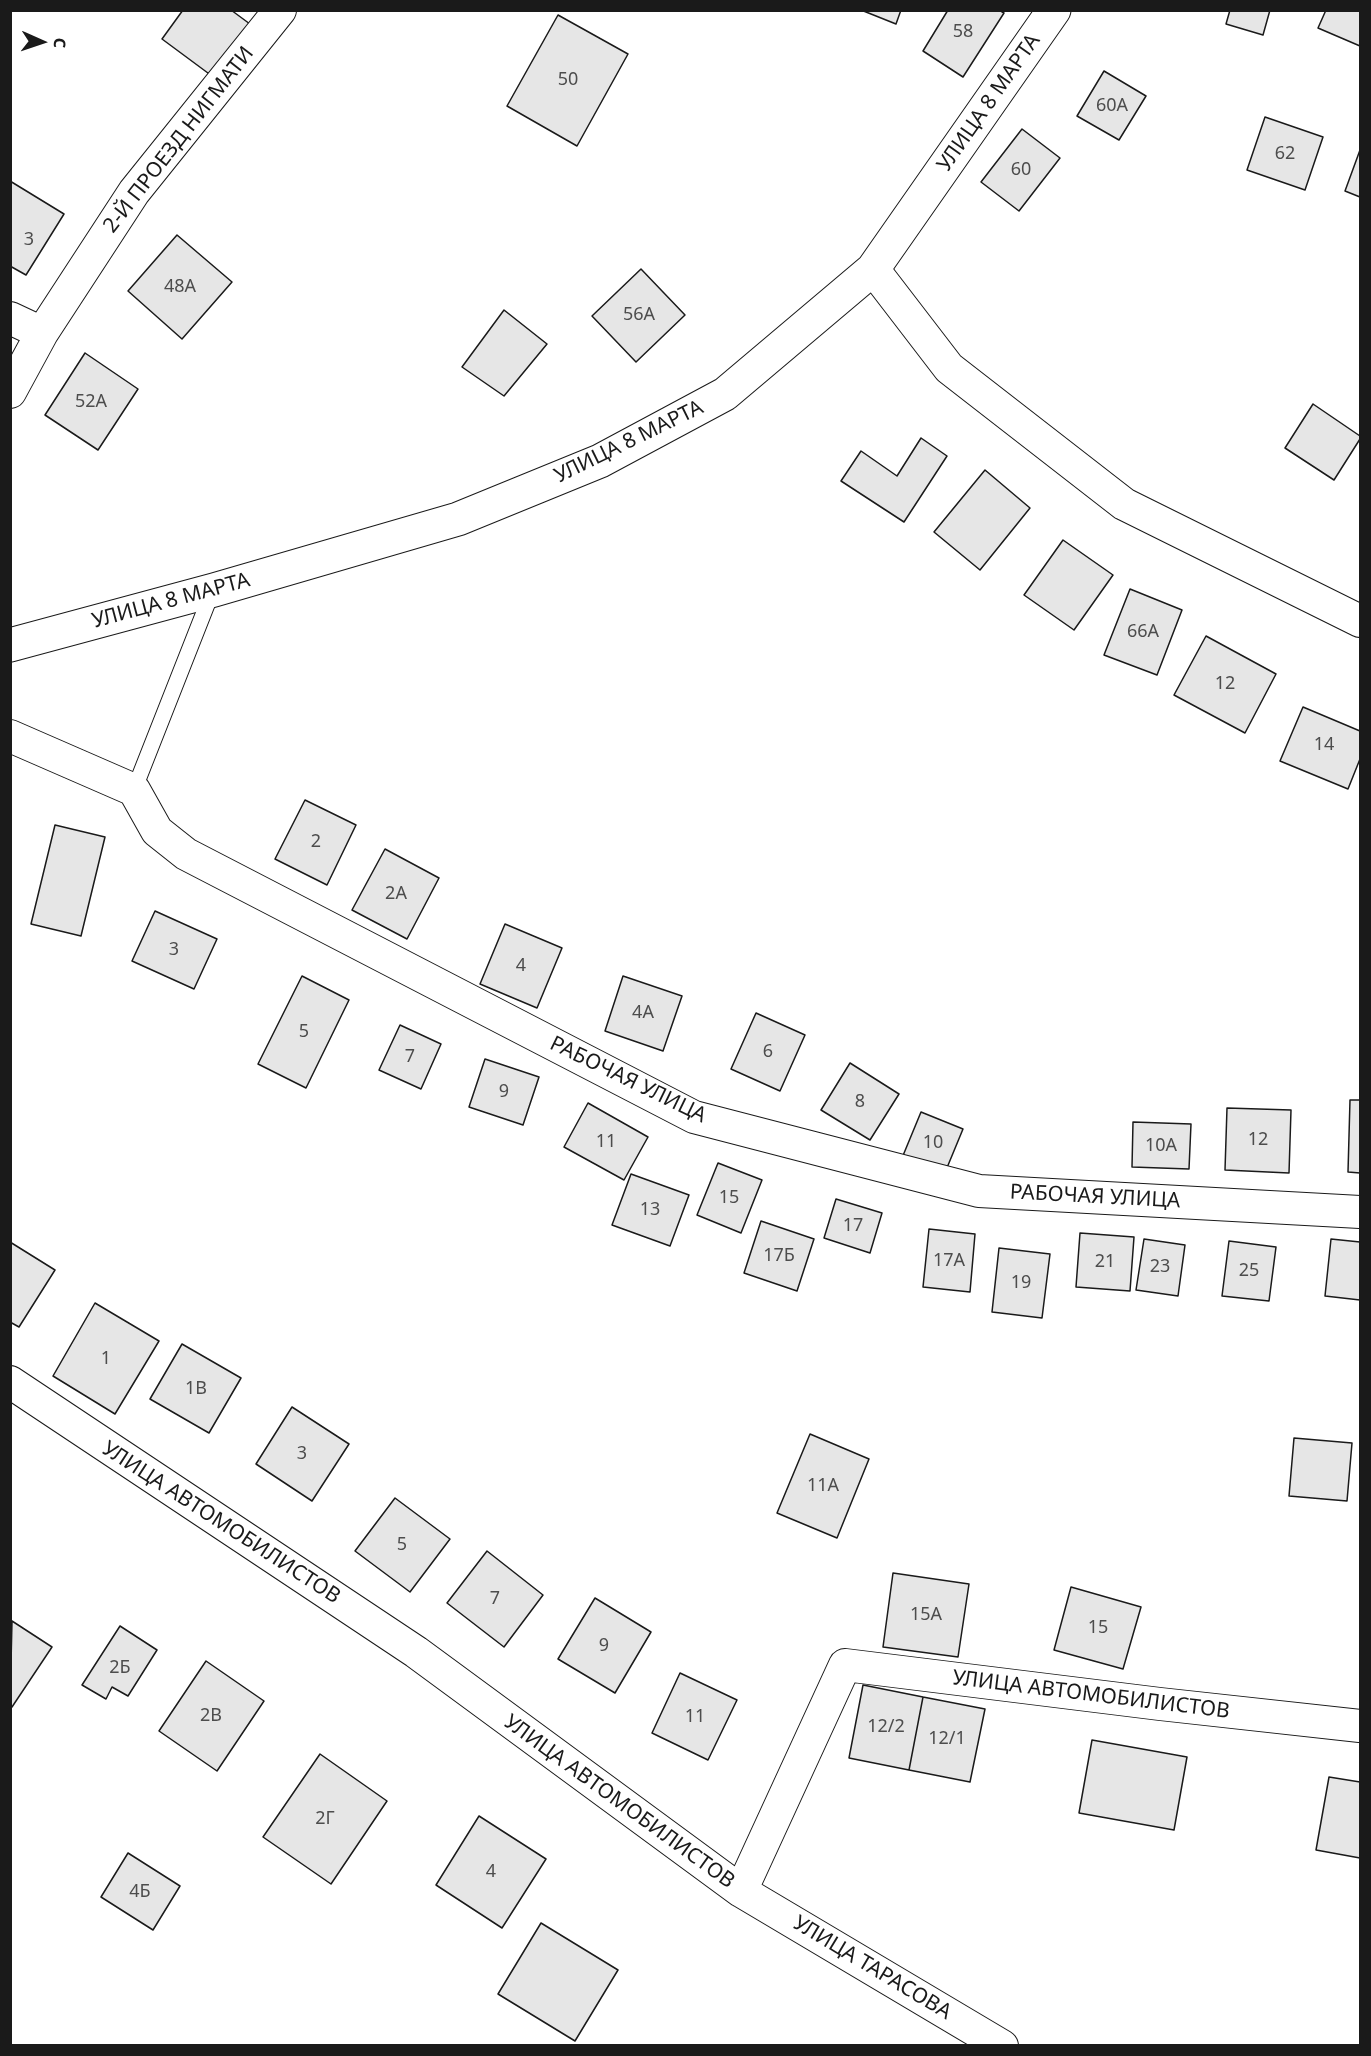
<!DOCTYPE html>
<meta charset="utf-8">
<style>
body{margin:0}
#map{position:relative;width:1371px;height:2056px;overflow:hidden;background:#fff;font-family:"Noto Sans",sans-serif}
canvas{display:block}
.frame{position:absolute;inset:0;border:12px solid #1a1a1a;pointer-events:none}
.north{position:absolute;left:12px;top:12px;width:60px;height:60px;-webkit-text-stroke:4px #fff;paint-order:stroke;rotate:93deg;font-size:16px;font-weight:700;line-height:24px;text-align:center;color:#1a1a1a}
.north::after{content:'';display:block;margin:auto;width:21px;height:27px;background:#1a1a1a;clip-path:polygon(50% 0,100% 100%,50% 72%,0 100%)}
</style>
<div id="map">
<canvas width="1371" height="2056"></canvas>
<div class="frame"></div>
<div class="north">С</div>
</div>
<script>
const context = document.querySelector('canvas').getContext('2d');
context.lineJoin = 'round';
function paint(path, color) {
  context.fillStyle = color;
  context.fill(path, 'evenodd');
}
function trace(path, color, width, dash) {
  context.strokeStyle = color;
  context.lineWidth = width;
  context.lineCap = dash ? 'butt' : 'round';
  context.setLineDash(dash || []);
  context.stroke(path);
}
function drawText(font, color, halo, rows, align = 'center') {
  context.font = font + ' "Noto Sans",sans-serif';
  context.lineWidth = 4.5;
  context.setLineDash([]);
  context.textBaseline = 'middle';
  context.strokeStyle = halo;
  context.fillStyle = color;
  for (const [text, x, y, turn = 0] of rows) {
    context.save();
    context.translate(x, y);
    context.rotate((+turn || 0) * Math.PI / 180);
    context.textAlign = isNaN(turn) ? turn : align;
    if (halo) context.strokeText(text, 0, 0);
    context.fillText(text, 0, 0);
    context.restore();
  }
}
const building = new Path2D(`
 M 183,10 L 231,10 L 254,27 L 216,79 L 162,39 Z
 M 861,10 L 901,10 L 896,24 Z
 M 948,10 L 999,10 L 1004,13 L 963,77 L 923,51 Z
 M 1230,10 L 1270,10 L 1263,35 L 1226,24 Z
 M 1326,10 L 1360,10 L 1360,46 L 1318,28 Z
 M 558,15 L 628,54 L 577,146 L 507,106 Z
 M 1104,71 L 1146,96 L 1119,140 L 1077,116 Z
 M 1265,117 L 1323,137 L 1305,190 L 1247,170 Z
 M 1022,129 L 1060,158 L 1019,211 L 981,182 Z
 M 1360,150 L 1360,197 L 1345,191 Z
 M 10,181 L 64,214 L 26,275 L 10,266 Z
 M 177,235 L 232,282 L 182,339 L 128,291 Z
 M 641,269 L 685,315 L 636,362 L 592,316 Z
 M 504,310 L 547,344 L 504,396 L 462,367 Z
 M 85,353 L 138,389 L 98,450 L 45,415 Z
 M 1313,404 L 1360,436 L 1360,439 L 1334,480 L 1285,448 Z
 M 921,438 L 947,456 L 904,522 L 841,481 L 861,451 L 897,476 Z
 M 985,470 L 1030,508 L 980,570 L 934,532 Z
 M 1063,540 L 1113,575 L 1074,630 L 1024,595 Z
 M 1130,589 L 1182,610 L 1157,675 L 1104,655 Z
 M 1206,636 L 1276,674 L 1245,733 L 1174,695 Z
 M 1303,707 L 1360,731 L 1360,759 L 1348,789 L 1280,761 Z
 M 305,800 L 356,825 L 327,885 L 275,859 Z
 M 55,825 L 105,837 L 81,936 L 31,924 Z
 M 385,849 L 439,878 L 407,939 L 352,910 Z
 M 155,911 L 217,939 L 194,989 L 132,961 Z
 M 505,924 L 562,948 L 537,1008 L 480,984 Z
 M 302,976 L 349,1000 L 306,1088 L 258,1064 Z
 M 623,976 L 682,996 L 663,1051 L 605,1031 Z
 M 756,1013 L 805,1035 L 780,1091 L 731,1069 Z
 M 400,1025 L 441,1044 L 421,1089 L 379,1070 Z
 M 485,1059 L 539,1077 L 523,1125 L 469,1107 Z
 M 850,1063 L 899,1094 L 870,1140 L 821,1110 Z
 M 1350,1100 L 1360,1100 L 1360,1173 L 1348,1172 Z
 M 588,1103 L 648,1137 L 624,1180 L 564,1147 Z
 M 1227,1108 L 1291,1110 L 1289,1173 L 1225,1170 Z
 M 921,1112 L 963,1129 L 944,1175 L 902,1158 Z
 M 1133,1122 L 1191,1124 L 1189,1169 L 1132,1167 Z
 M 718,1163 L 762,1180 L 741,1233 L 697,1215 Z
 M 631,1174 L 689,1195 L 670,1246 L 612,1225 Z
 M 836,1199 L 882,1213 L 870,1253 L 824,1238 Z
 M 761,1221 L 814,1239 L 797,1291 L 744,1273 Z
 M 929,1229 L 975,1234 L 970,1292 L 923,1287 Z
 M 1080,1233 L 1134,1237 L 1130,1291 L 1076,1287 Z
 M 1144,1239 L 1185,1245 L 1178,1296 L 1136,1290 Z
 M 1331,1239 L 1360,1242 L 1360,1300 L 1325,1296 Z
 M 1229,1241 L 1276,1247 L 1269,1301 L 1222,1296 Z
 M 10,1242 L 55,1270 L 19,1327 L 10,1322 Z
 M 999,1248 L 1050,1254 L 1042,1318 L 992,1312 Z
 M 95,1303 L 159,1341 L 115,1414 L 53,1376 Z
 M 182,1344 L 241,1378 L 209,1433 L 150,1399 Z
 M 292,1407 L 349,1444 L 312,1501 L 256,1464 Z
 M 810,1434 L 869,1459 L 837,1538 L 777,1513 Z
 M 1294,1438 L 1352,1443 L 1347,1501 L 1289,1496 Z
 M 395,1498 L 450,1539 L 410,1592 L 355,1551 Z
 M 487,1551 L 543,1595 L 504,1647 L 447,1603 Z
 M 893,1573 L 969,1584 L 958,1657 L 883,1647 Z
 M 1071,1587 L 1141,1607 L 1123,1669 L 1054,1650 Z
 M 595,1598 L 651,1632 L 615,1693 L 558,1659 Z
 M 12,1621 L 52,1647 L 12,1707 L 10,1706 Z
 M 120,1626 L 157,1650 L 128,1696 L 112,1687 L 106,1699 L 82,1685 Z
 M 206,1661 L 264,1701 L 217,1771 L 159,1731 Z
 M 680,1673 L 737,1700 L 708,1760 L 652,1733 Z
 M 863,1685 L 923,1697 L 909,1770 L 849,1758 Z
 M 923,1697 L 985,1709 L 970,1782 L 909,1770 Z
 M 1092,1740 L 1187,1757 L 1174,1830 L 1079,1813 Z
 M 320,1754 L 387,1801 L 331,1884 L 263,1837 Z
 M 1329,1777 L 1360,1782 L 1360,1858 L 1316,1850 Z
 M 479,1816 L 546,1859 L 502,1928 L 436,1885 Z
 M 128,1853 L 180,1886 L 153,1930 L 101,1897 Z
 M 541,1923 L 618,1970 L 575,2041 L 498,1994 Z`);
const service = new Path2D(`
 M 134,790 L 212,592`);
const minor = new Path2D(`
 M 873,269 L 949,368 L 1124,504 L 1360,621
 M 10,318 L 42,333
 M 10,392 L 42,333 L 134,192 L 280,10
 M 10,736 L 134,790 L 157,831 L 186,854 L 694,1117 L 979,1191 L 1360,1212
 M 10,1382 L 416,1652 L 741,1891 L 1002,2046
 M 741,1891 L 845,1665 L 1160,1704 L 1360,1726`);
const secondary = new Path2D(`
 M 10,645 L 214,590 L 458,519 L 600,461 L 725,394 L 873,269 L 1054,10`);
const numberNames = [
 ["58",963,32],
 ["50",568,80],
 ["60А",1112,106],
 ["62",1285,154],
 ["60",1021,170],
 ["3",29,240],
 ["48А",180,287],
 ["56А",639,315],
 ["52А",91,402],
 ["66А",1143,632],
 ["12",1225,684],
 ["14",1324,745],
 ["2",316,842],
 ["2А",396,894],
 ["3",174,950],
 ["4",521,966],
 ["4А",643,1013],
 ["5",304,1032],
 ["6",768,1052],
 ["7",410,1057],
 ["9",504,1092],
 ["8",860,1102],
 ["12",1258,1140],
 ["11",606,1142],
 ["10",933,1143],
 ["10А",1161,1146],
 ["15",729,1198],
 ["13",650,1210],
 ["17",853,1226],
 ["17Б",779,1256],
 ["17А",949,1261],
 ["21",1105,1262],
 ["23",1160,1267],
 ["25",1249,1271],
 ["19",1021,1283],
 ["1",106,1359],
 ["1В",196,1389],
 ["3",302,1454],
 ["11А",823,1486],
 ["5",402,1545],
 ["7",495,1599],
 ["15А",926,1615],
 ["15",1098,1628],
 ["9",604,1646],
 ["2Б",120,1668],
 ["2В",211,1716],
 ["11",695,1717],
 ["12/2",886,1727],
 ["12/1",947,1739],
 ["2Г",325,1819],
 ["4",491,1872],
 ["4Б",140,1892]
];
const streetNames = [
 ["УЛИЦА 8 МАРТА",989,103,-55],
 ["2-Й ПРОЕЗД НИГМАТИ",179,140,-52],
 ["УЛИЦА 8 МАРТА",629,442,-26],
 ["УЛИЦА 8 МАРТА",171,601,-15],
 ["РАБОЧАЯ УЛИЦА",628,1080,26],
 ["РАБОЧАЯ УЛИЦА",1095,1197,3],
 ["УЛИЦА АВТОМОБИЛИСТОВ",221,1523,33],
 ["УЛИЦА АВТОМОБИЛИСТОВ",1091,1695,7],
 ["УЛИЦА АВТОМОБИЛИСТОВ",619,1802,36],
 ["УЛИЦА ТАРАСОВА",872,1968,31]
];
paint(building, '#e6e6e6');
trace(building, '#1a1a1a', 1.5);
trace(service, '#1a1a1a', 17);
trace(minor, '#1a1a1a', 34);
trace(secondary, '#1a1a1a', 35);
trace(service, '#fff', 15);
trace(minor, '#fff', 32);
trace(secondary, '#fff', 33);
drawText('18px', '#4d4d4d', null, numberNames);
drawText('21px', '#1a1a1a', '#fff', streetNames);
</script>
